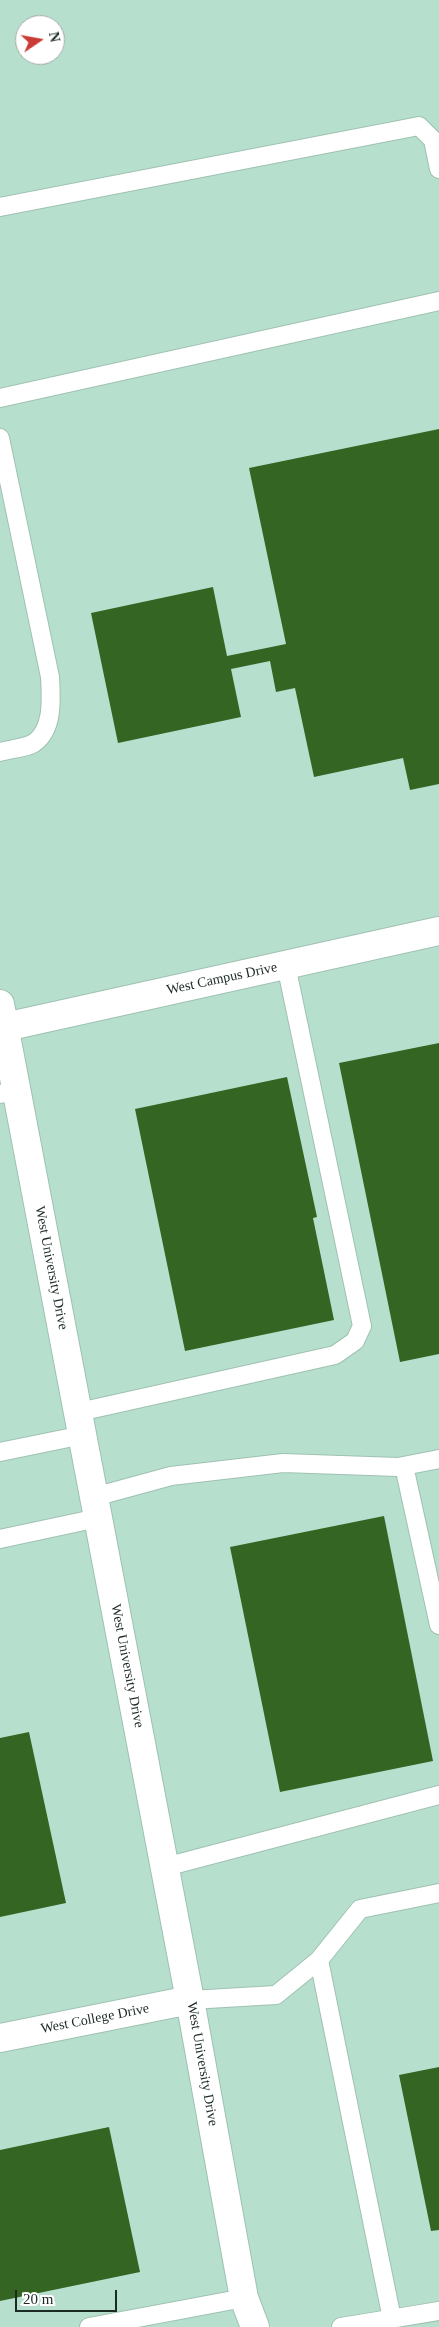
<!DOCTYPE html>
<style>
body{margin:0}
#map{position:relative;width:439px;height:2327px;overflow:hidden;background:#c8ecdb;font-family:Georgia,serif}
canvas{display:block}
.north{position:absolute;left:15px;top:15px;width:50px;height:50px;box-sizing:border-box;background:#fff;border:1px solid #a4aaa7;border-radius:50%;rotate:78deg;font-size:14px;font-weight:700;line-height:20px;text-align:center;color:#1c2a24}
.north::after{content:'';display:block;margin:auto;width:18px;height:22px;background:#c93b34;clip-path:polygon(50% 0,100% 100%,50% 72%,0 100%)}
.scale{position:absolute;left:15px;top:2290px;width:102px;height:22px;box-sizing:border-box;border:2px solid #1c2a24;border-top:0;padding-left:6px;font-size:15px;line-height:18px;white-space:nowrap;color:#1c2a24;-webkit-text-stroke:4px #fff;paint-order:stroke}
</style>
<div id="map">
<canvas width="439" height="2327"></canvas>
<div class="north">N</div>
<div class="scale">20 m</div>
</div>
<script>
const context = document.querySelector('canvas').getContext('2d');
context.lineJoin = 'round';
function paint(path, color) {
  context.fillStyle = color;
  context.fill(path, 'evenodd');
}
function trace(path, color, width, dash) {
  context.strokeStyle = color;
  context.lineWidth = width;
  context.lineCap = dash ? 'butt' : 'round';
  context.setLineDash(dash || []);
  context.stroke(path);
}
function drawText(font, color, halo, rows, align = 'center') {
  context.font = font + ' Georgia,serif';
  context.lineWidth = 5;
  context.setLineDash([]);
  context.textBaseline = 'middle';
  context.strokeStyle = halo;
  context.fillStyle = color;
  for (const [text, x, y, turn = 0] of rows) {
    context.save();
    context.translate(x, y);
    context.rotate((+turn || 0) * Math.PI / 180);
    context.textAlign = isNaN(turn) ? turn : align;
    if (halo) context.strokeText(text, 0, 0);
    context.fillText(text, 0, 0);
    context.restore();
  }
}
const built = new Path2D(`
 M 0,0 L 439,0 L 439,2327 L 0,2327 ZM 25,25 L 55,25 L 55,55 L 25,55 Z`);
const building = new Path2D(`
 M 439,429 L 439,784 L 410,790 L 403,758 L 314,777 L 295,688 L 276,692 L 270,661 L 231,669 L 241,717 L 118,743 L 91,613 L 213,587 L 227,656 L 286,644 L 249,468 Z
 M 439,1043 L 439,1354 L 400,1362 L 339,1063 Z
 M 287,1077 L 317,1217 L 313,1218 L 334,1320 L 185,1351 L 135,1109 Z
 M 384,1516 L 433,1761 L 280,1792 L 230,1547 Z
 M 29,1732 L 66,1903 L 0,1917 L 0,1738 Z
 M 439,2067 L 439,2230 L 431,2231 L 399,2075 Z
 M 109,2127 L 140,2272 L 0,2301 L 0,2150 Z`);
const lane = new Path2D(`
 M 0,207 L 419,126 L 433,140 L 439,169
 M 0,398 L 439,301
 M 0,438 L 50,677 C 51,698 54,729 34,743 C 26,748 10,749 0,752
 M 0,1094 L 17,1091
 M 79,1412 L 335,1355 L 355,1341 L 362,1326 L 286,965
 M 0,1452 L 83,1435
 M 404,1466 L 439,1625
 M 94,1497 L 171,1476 L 283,1463 L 398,1467 L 439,1459
 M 0,1539 L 98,1518
 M 165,1867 L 439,1795
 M 319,1960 L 392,2319
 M 190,2000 L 276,1995 L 319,1960 L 360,1909 L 439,1893
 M 89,2327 L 244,2298
 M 341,2327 L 439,2311`);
const street = new Path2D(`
 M 0,1004 L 190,2000 L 244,2298 L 255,2327
 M 5,1027 L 439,931
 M 0,2038 L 190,2000`);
const streetNames = [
 ["West Campus Drive",222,979,-12],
 ["West University Drive",51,1268,79],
 ["West University Drive",127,1666,79],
 ["West College Drive",95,2019,-11],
 ["West University Drive",202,2064,80]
];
paint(built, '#b6e0cd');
paint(building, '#356522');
trace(lane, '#9fc1b2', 20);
trace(street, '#9fc1b2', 30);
trace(lane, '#fff', 18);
trace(street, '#fff', 28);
drawText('14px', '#1c2a24', '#fff', streetNames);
</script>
